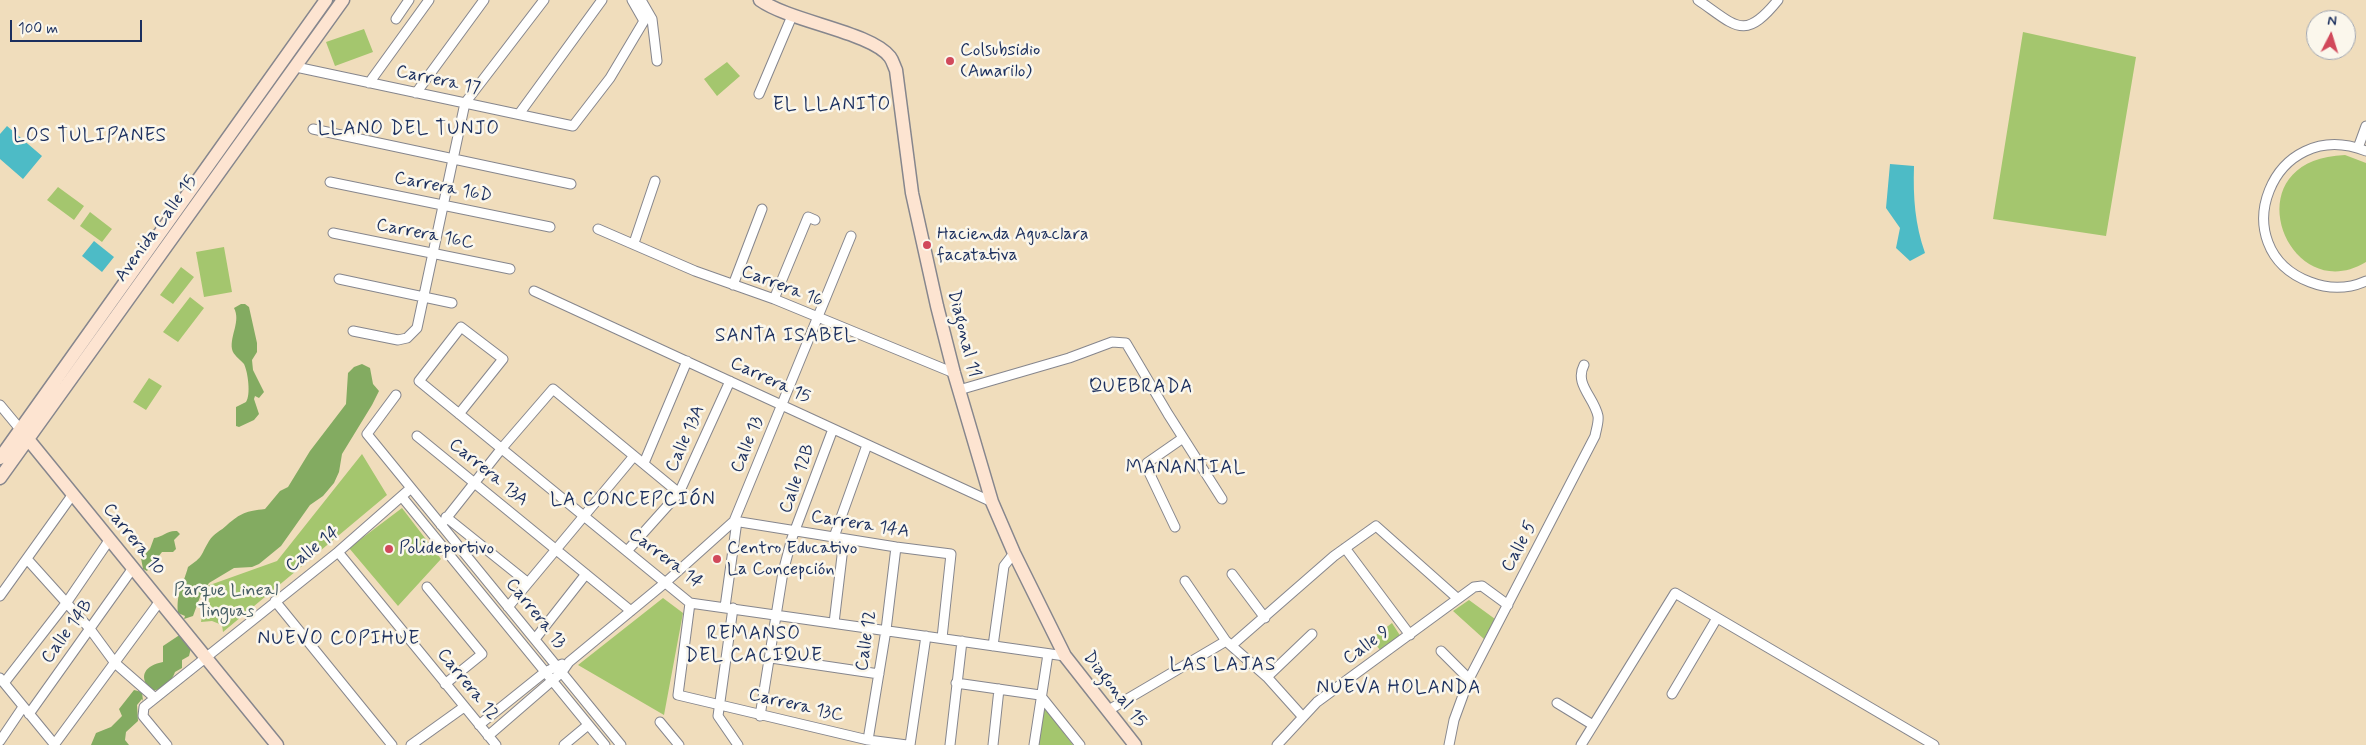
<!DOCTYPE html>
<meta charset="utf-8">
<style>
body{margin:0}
#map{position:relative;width:2366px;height:745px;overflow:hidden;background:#f0ddbc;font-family:Mynerve,sans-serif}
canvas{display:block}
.north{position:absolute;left:2306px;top:10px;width:50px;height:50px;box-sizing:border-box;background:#fbf7ec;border:1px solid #a1a7b3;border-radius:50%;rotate:5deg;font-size:14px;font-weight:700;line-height:20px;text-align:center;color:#1b2f5e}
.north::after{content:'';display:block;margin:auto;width:18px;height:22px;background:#d1495b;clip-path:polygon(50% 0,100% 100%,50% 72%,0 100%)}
.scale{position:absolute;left:10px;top:20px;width:132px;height:22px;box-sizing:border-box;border:2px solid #1b2f5e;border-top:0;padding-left:6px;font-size:15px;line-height:18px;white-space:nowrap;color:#1b2f5e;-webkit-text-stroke:4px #fbf7ec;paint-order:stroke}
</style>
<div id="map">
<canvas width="2366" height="745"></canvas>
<div class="north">N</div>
<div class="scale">100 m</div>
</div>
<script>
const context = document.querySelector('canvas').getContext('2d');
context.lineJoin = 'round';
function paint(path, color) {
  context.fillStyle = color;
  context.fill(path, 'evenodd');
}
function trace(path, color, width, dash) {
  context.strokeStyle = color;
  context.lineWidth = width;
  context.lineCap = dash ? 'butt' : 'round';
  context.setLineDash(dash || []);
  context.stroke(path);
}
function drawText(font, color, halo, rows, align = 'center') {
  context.font = font + ' Mynerve,sans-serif';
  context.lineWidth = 5;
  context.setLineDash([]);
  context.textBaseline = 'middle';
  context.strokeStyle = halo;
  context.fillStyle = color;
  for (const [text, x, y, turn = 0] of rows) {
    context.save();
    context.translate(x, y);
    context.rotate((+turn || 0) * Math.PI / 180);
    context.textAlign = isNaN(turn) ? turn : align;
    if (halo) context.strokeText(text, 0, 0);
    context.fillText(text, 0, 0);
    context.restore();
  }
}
const green = new Path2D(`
 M 364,29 L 373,52 L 335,66 L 326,42 Z
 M 2023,32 L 2136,57 L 2106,236 L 1993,219 Z
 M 727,62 L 740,76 L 717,96 L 704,79 Z
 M 2345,155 L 2366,163 L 2366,262 C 2287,310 2229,159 2345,155 Z
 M 58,187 L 84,206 L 74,220 L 47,200 Z
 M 90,212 L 112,229 L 102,242 L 80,226 Z
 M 224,247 L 232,292 L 204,297 L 196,252 Z
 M 181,267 L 194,277 L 173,304 L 160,295 Z
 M 190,297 L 204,308 L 178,342 L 163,332 Z
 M 149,378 L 162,386 L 146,410 L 133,402 Z
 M 362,454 L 387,495 L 223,632 L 222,625 L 212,621 L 201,622 L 207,586 L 277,561 Z
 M 402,508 L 441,559 L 398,606 L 349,548 Z
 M 663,598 L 683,613 L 664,715 L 578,665 Z
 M 1469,600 L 1495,619 L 1484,639 L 1453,611 Z
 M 1392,623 L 1401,637 L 1381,651 L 1371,639 Z
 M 1044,707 L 1073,745 L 1039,745 Z`);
const forest = new Path2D(`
 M 241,304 L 245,304 L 249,307 L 257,343 L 257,352 L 252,360 L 253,370 L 264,392 L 259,398 L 255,396 L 254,399 L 259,414 L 254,420 L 239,427 L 236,426 L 236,407 L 246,402 C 251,395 248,372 244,364 C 240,359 233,355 232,349 C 230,335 241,321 234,308 Z
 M 362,364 L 370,368 L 373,384 L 379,391 L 372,405 L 342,454 L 339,472 L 334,483 L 323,496 L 310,505 L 281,546 L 259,564 L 252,567 L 234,568 L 209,583 L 200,597 L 193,616 L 184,619 L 185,616 L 178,613 C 176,593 183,586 188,567 C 204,556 200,556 209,541 C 214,533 221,531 227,525 C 241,513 246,511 265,509 L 280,491 L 288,487 L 310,451 L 346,404 L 348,373 L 354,367 Z
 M 177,531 L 180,534 L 174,540 L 176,549 L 173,552 L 162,552 L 147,571 L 143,569 L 141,558 L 150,549 L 154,538 C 163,537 167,530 177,531 Z
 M 181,634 L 191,648 L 189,656 L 182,660 L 182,668 L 175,672 C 172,681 162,692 151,690 C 137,676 146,665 163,662 L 163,646 Z
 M 134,690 L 142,692 L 143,701 L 142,699 L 137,705 L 138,721 L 126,732 L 125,740 L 129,745 L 91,745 L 96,733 L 111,727 L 122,716 L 119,709 Z`);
const water = new Path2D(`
 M 7,126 L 42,156 L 23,179 L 0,159 L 0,134 Z
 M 1890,164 L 1914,166 C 1913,198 1915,224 1925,253 L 1910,261 L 1896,248 L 1900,228 L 1886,208 Z
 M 94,241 L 114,257 L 102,272 L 82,256 Z`);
const street = new Path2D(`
 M 641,0 L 652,19 L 657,61
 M 1698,0 C 1736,26 1744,42 1778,0
 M 396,19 L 409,0
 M 296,67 L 573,126 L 610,78 L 644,21 L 632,0
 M 369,83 L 429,0
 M 416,93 L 484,0
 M 759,94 L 792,16
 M 519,114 L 602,0
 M 313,129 L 571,184
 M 2358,148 L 2366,126
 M 2366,151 C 2272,114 2221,249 2310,282 C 2328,289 2348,289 2366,281
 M 330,182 L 550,227
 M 598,229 L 695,271 L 774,299 L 954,373
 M 333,233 L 510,269
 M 634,243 L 655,181
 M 339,279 L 452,303
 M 733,285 L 762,209
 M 534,291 L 992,502
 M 774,299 L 808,217 L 815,220
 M 353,331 L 398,340 L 407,338 L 417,328 L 465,103 L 544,0
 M 959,390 L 1069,358 L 1112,342 L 1126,343 L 1168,414 L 1222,499
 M 396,395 L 367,434 L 621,745
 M 0,405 L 20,429
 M 459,414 L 503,359 L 461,327 L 419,381 L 690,603 L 1065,656
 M 417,436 L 631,611
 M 644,463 L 687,361
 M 402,497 L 605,745
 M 446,517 L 527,582
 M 734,521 L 896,547 L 951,554 L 942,638
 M 441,525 L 502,448 L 553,389 L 679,493
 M 1175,527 L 1146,466 L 1147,463 L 1183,438
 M 834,537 L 867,445
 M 1345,548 L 1410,635
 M 627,551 L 679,493 L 730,381
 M 338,552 L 496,745
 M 27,559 L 90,629 L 115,663 L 155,698
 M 1232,574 L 1265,618
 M 1185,581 L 1226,641 L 1267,677 L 1302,716
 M 427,587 L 482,654 L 445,684
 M 0,596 L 73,494
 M 275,601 L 392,745
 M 690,603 L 678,695 L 868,740 L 907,745
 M 508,607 L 634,456
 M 725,607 L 737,521
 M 733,608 L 718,716 L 738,745
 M 834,623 L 844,539
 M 535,639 L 586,574
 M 1232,645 L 1334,556 L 1376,526 L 1457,598
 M 993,646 L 1004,566 L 1014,553
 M 1441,651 L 1469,679
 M 771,658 L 879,674
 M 1267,677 L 1312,634
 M 0,678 L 55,745
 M 4,683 L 67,602 L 110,539
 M 956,683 L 1040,695 L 1080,745
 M 1672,694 L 1717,618
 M 1557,703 L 1593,725
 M 1107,711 L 1226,641
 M 29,714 L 133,568
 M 760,716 L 783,572 L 792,538 L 833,429
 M 660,722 L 679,745
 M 479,725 L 545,672 L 562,664
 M 488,736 L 562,672 L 569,662 L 666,582 L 734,521 L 851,236
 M 868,740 L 886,630 L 896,547
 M 0,741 L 23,707
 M 54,745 L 160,601
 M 167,745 L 143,716 L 144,707 L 338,552 L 411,488
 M 411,745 L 464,707
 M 564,745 L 588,725
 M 910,745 L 926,636
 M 950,745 L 962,641
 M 993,745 L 999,689
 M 1034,745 L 1048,654
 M 1277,745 L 1317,702 L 1474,587 L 1482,586 L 1508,605
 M 1449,745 L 1454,720 L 1469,679 L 1595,436 C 1596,430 1599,422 1598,416 C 1594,397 1574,384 1584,365
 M 1581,745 L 1675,593 L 1934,745`);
const secondary = new Path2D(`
 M 760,0 C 791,22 871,32 890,57 C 893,61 894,66 896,70 L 912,193 L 937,306 L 954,373 L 992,502 L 1014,553 L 1065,656 L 1135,745
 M 23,433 L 277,745
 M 0,458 L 326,0
 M 0,478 L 343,0`);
const markers = [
 [950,61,5,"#d1495b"],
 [927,245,5,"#d1495b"],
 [389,549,5,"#d1495b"],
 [717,559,5,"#d1495b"]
];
const poiNames = [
 ["Colsubsidio",960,51],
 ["(Amarilo)",960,72],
 ["Hacienda Aguaclara",937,235],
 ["facatativa",937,256],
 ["Polideportivo",399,549],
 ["Centro Educativo",727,549],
 ["La Concepción",727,570]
];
const streetNames = [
 ["Carrera 17",438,81,12],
 ["Carrera 16D",443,188,11],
 ["Avenida Calle 15",157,229,-54],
 ["Carrera 16C",425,235,11],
 ["Carrera 16",782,287,21],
 ["Diagonal 11",963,334,76],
 ["Carrera 15",770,381,25],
 ["Calle 13A",686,439,-66],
 ["Calle 13",748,445,-68],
 ["Carrera 13A",488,473,39],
 ["Calle 12B",798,479,-70],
 ["Carrera 14A",860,525,9],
 ["Carrera 10",133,540,51],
 ["Calle 5",1520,547,-62],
 ["Calle 14",313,550,-38],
 ["Carrera 14",665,559,37],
 ["Carrera 13",535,614,51],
 ["Calle 14B",68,632,-54],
 ["Calle 12",867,641,-82],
 ["Calle 9",1367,646,-36],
 ["Carrera 12",467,685,51],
 ["Diagonal 15",1114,690,52],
 ["Carrera 13C",796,706,13]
];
const parkNames = [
 ["Parque Lineal",226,591],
 ["Tinguas",226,612]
];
const neighbourhoodNames = [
 ["EL LLANITO",832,106],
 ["LLANO DEL TUNJO",409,130],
 ["LOS TULIPANES",90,137],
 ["SANTA ISABEL",786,337],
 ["QUEBRADA",1141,388],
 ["MANANTIAL",1186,469],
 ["LA CONCEPCIÓN",633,501],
 ["REMANSO",754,635],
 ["DEL CACIQUE",754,657],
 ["NUEVO COPIHUE",339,640],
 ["LAS LAJAS",1223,666],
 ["NUEVA HOLANDA",1399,689]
];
paint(green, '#a4c66e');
paint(forest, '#83ab61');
paint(water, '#4dbbc6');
trace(street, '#86868d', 11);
trace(secondary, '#86868d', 15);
trace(street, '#fff', 9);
trace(secondary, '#fde4d1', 12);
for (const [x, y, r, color] of markers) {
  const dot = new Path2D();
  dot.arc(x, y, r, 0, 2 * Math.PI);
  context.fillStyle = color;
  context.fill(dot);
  trace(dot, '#fbf7ec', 2);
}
drawText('18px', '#1b2f5e', '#fbf7ec', poiNames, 'left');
drawText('18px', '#1b2f5e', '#fbf7ec', streetNames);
drawText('18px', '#445c63', '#fbf7ec', parkNames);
context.letterSpacing = '1px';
drawText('19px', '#1b2f5e', '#fbf7ec', neighbourhoodNames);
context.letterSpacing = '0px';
</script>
